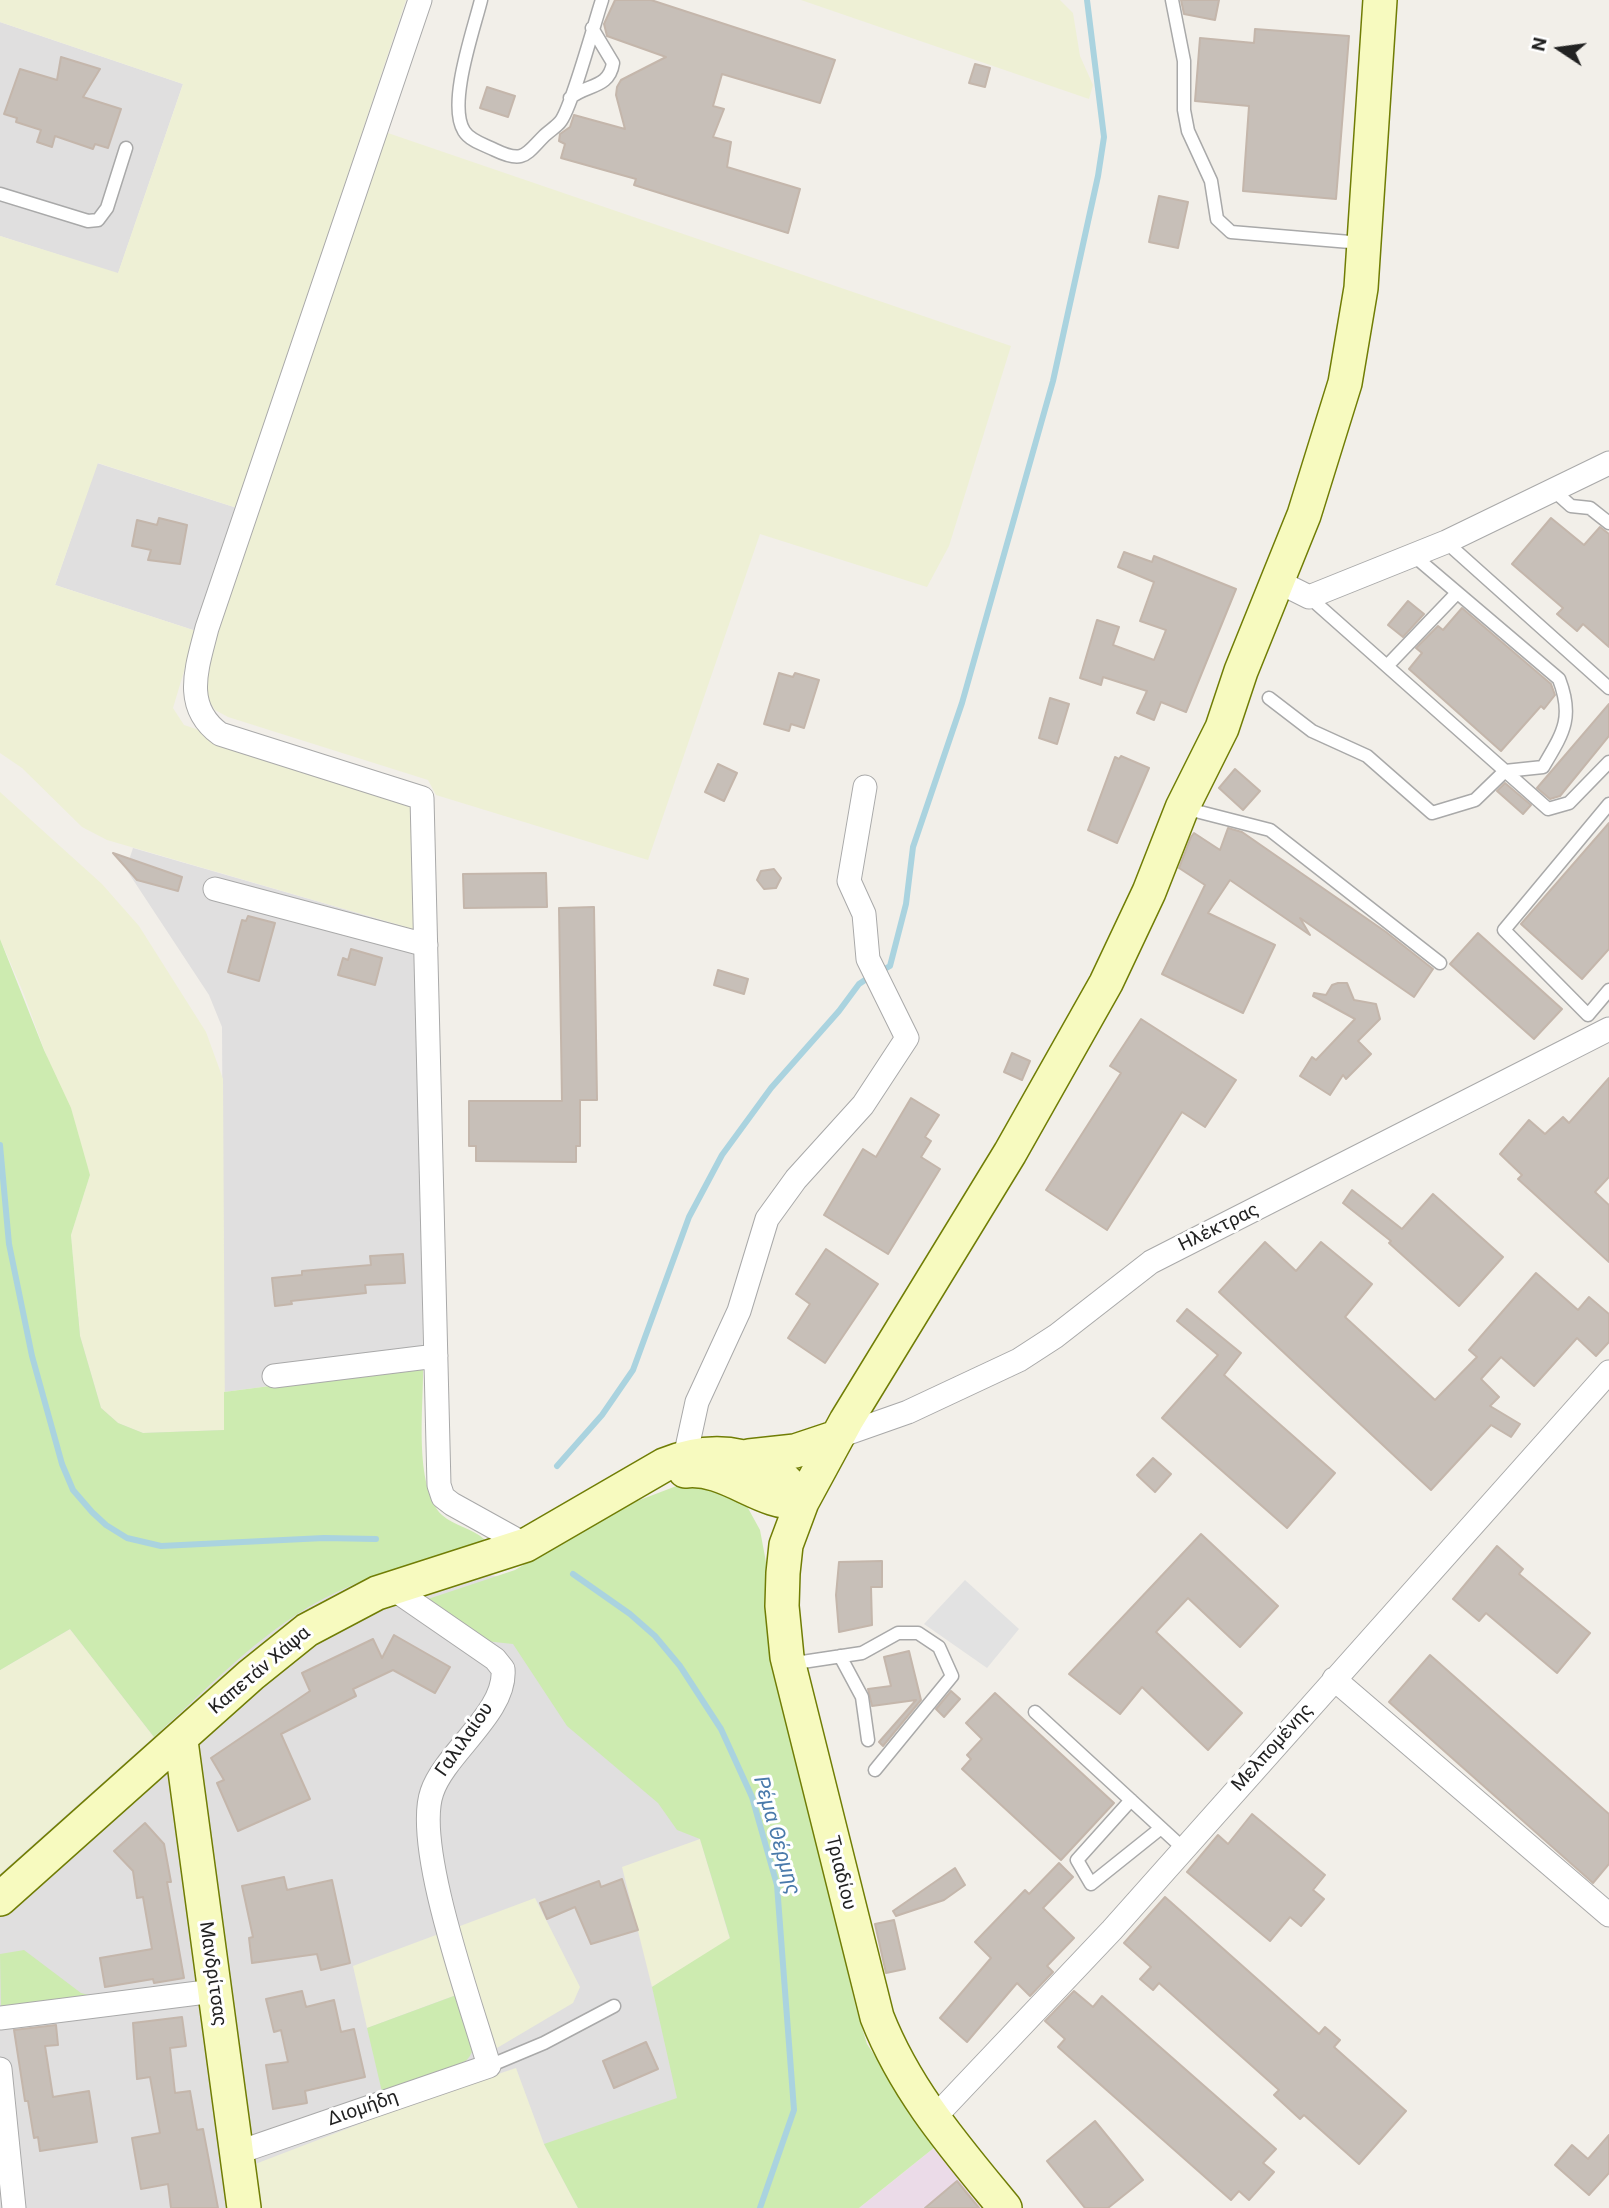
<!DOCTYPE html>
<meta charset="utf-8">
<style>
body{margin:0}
#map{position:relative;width:1609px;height:2208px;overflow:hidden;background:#f2efe9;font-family:Roboto,sans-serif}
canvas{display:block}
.north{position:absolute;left:1525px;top:14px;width:70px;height:70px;-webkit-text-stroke:5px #fff;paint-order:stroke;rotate:283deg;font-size:19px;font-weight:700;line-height:28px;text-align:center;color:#222}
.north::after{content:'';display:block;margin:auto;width:24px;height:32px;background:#222;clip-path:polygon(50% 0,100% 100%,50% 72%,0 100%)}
</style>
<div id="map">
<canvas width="1609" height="2208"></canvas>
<div class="north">N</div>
</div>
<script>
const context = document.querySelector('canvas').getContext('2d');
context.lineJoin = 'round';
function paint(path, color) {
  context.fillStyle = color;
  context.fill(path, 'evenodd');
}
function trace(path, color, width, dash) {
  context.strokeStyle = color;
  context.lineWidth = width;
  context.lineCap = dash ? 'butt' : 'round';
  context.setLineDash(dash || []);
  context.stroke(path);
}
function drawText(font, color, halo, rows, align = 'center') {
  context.font = font + ' Roboto,sans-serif';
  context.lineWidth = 6;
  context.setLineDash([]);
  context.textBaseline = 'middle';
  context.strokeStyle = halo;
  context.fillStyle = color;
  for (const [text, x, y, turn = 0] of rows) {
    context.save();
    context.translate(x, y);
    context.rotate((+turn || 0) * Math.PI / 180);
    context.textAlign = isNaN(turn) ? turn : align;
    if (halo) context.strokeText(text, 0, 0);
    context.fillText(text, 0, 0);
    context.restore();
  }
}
const residential = new Path2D(`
 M 0,22 L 183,84 L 118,274 L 0,236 Z
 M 97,463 L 237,508 L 196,631 L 55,585 Z
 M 133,848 L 420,931 L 423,1366 L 224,1392 L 222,1027 L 209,995 L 126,869 Z
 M 0,1259 L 402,1552 L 526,1584 L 747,1846 L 742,2208 L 0,2208 Z`);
const industrial = new Path2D(`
 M 935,2147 L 983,2208 L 859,2208 Z`);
const farmland = new Path2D(`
 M 0,0 L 406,0 L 237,508 L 98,463 L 55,585 L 196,631 L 173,708 L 184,725 L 409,799 L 418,815 L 420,931 L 107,840 L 82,827 L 22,768 L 0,753 L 0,236 L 118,273 L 183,84 L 0,22 Z
 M 801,0 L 1060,0 L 1073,13 L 1080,56 L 1093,85 L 1089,99 Z
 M 382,131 L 1011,346 L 949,546 L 927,587 L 760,534 L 648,860 L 436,795 L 428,780 L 228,717 L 215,710 L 202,690 L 203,663 Z
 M 0,792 L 102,884 L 139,926 L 206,1032 L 223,1079 L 225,1430 L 143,1433 L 118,1423 L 101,1408 L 80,1336 L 71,1235 L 90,1175 L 23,992 L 0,939 Z
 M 70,1629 L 154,1737 L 0,1874 L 0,1670 Z
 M 700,1839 L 730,1939 L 652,1987 L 622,1867 Z
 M 535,1898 L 580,1987 L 573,2003 L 497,2048 L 475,1988 L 367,2028 L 353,1966 Z
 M 516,2068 L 544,2144 L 578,2208 L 256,2208 L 250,2166 L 435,2095 Z`);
const grass = new Path2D(`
 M 0,939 L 44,1050 L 71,1108 L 90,1175 L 71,1235 L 80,1336 L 101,1408 L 118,1423 L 143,1433 L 224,1430 L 224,1392 L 423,1366 C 424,1405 413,1486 442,1515 C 454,1526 472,1528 484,1539 L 485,1543 C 429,1560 370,1573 319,1601 C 257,1635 206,1690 154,1737 L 70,1629 L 0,1670 Z
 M 687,1482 L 743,1499 L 760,1530 L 822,1862 L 856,2008 L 867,2044 L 935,2147 L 859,2208 L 578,2208 L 544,2144 L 677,2098 L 652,1987 L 730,1938 L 700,1839 L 677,1830 L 658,1803 L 567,1726 L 513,1644 L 485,1641 L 428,1599 L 515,1570 L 624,1506 Z
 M 24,1950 L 81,1993 L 104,1999 L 1,2007 L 0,1954 Z
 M 462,1993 C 470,2020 487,2050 458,2067 L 382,2092 L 367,2028 Z`);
const parking = new Path2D(`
 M 965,1580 L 1019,1629 L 987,1668 L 924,1624 Z`);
const stream = new Path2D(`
 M 881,971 L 890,966 L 906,904 L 913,847 L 962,703 L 1053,381 L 1098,176 L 1104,137 L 1087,0
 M 0,1145 L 9,1244 L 32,1356 L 62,1464 L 73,1490 L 92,1512 L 106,1525 L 127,1538 L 161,1546 L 324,1538 L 376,1539
 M 557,1466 L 602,1415 L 633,1370 L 689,1217 L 722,1155 L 771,1088 L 839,1011 L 859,984 L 871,976
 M 573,1574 L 630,1614 L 655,1636 L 680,1666 L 721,1729 L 752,1797 L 777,1885 L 794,2110 L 760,2208`);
const building = new Path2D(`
 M 615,0 L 651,0 L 835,60 L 820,103 L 722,74 L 713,106 L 724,109 L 713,137 L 731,142 L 727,167 L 800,189 L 788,233 L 634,185 L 636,179 L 561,158 L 565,144 L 559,141 L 560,134 L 570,127 L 574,115 L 625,129 L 616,95 L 617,87 L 621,80 L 666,57 L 607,36 L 604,24 Z
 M 1181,0 L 1219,0 L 1215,20 L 1184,14 Z
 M 1255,29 L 1349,36 L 1336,199 L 1243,191 L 1249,106 L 1195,101 L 1200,38 L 1254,43 Z
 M 61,57 L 100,69 L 83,97 L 121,109 L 108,148 L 95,144 L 93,149 L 55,136 L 52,147 L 37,142 L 41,130 L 16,122 L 17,118 L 4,114 L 20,69 L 57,80 Z
 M 975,64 L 990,68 L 985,87 L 969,83 Z
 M 487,87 L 515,96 L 508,117 L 480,108 Z
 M 1159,196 L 1188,202 L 1178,248 L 1149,242 Z
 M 159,518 L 187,525 L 180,564 L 148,560 L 151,550 L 132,546 L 137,520 L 157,525 Z
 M 1551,518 L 1584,545 L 1600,527 L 1609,534 L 1609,647 L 1583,624 L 1577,631 L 1557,614 L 1563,608 L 1512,564 Z
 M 1124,552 L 1152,562 L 1154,556 L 1236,589 L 1186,712 L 1161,702 L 1154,720 L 1137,713 L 1147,691 L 1103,677 L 1101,685 L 1080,678 L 1097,620 L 1119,627 L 1113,645 L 1154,660 L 1166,630 L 1140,621 L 1154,582 L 1118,567 Z
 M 1408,601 L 1424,614 L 1403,637 L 1388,625 Z
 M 1462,608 L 1551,684 L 1555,695 L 1544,709 L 1541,706 L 1501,751 L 1409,669 L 1422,653 L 1416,648 L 1438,626 L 1443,630 Z
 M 779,673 L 793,677 L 795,673 L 819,680 L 804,728 L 791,724 L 789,731 L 764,724 Z
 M 1050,698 L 1069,704 L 1057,744 L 1039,738 Z
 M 1609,704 L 1609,736 L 1560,796 L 1550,799 L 1537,788 Z
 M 1121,756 L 1149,768 L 1117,843 L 1088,830 L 1115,757 L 1119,759 Z
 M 718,764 L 737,773 L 724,801 L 705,792 Z
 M 1235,769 L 1260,791 L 1243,810 L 1219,788 Z
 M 1505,783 L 1531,805 L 1523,814 L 1497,791 Z
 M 1609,823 L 1609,949 L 1582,979 L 1521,924 Z
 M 1228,828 L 1242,832 L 1386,932 L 1433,969 L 1414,997 L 1300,918 L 1310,935 L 1230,880 L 1208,913 L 1275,945 L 1243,1013 L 1162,974 L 1205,885 L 1179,868 L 1191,837 L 1194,833 L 1220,850 Z
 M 113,853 L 182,877 L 178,891 L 137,880 Z
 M 774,869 L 781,878 L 776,888 L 764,889 L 757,880 L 761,871 Z
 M 546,873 L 547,907 L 464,908 L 463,874 Z
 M 594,907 L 597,1100 L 580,1100 L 580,1146 L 576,1146 L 576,1162 L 476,1161 L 476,1146 L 469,1146 L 469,1101 L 562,1101 L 559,908 Z
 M 248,916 L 275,923 L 259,981 L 228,972 L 242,920 L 246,921 Z
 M 1478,933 L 1562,1009 L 1534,1039 L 1450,964 Z
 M 351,949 L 382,958 L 375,985 L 338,975 L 343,958 L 348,960 Z
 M 718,970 L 748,979 L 744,994 L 714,985 Z
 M 1338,983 L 1347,983 L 1354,1000 L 1376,1004 L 1380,1019 L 1358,1041 L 1371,1054 L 1346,1079 L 1343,1075 L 1330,1095 L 1300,1076 L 1312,1057 L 1316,1060 L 1355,1019 L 1313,996 L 1314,993 L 1326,995 L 1332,985 Z
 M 1141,1019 L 1236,1080 L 1205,1127 L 1182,1112 L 1107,1230 L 1046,1190 L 1121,1073 L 1110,1066 Z
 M 1012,1053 L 1030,1061 L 1022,1080 L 1004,1072 Z
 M 1609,1078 L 1609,1177 L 1595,1192 L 1609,1205 L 1609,1262 L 1518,1179 L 1522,1175 L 1500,1154 L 1529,1120 L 1545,1134 L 1563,1117 L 1569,1123 Z
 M 911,1098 L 939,1115 L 925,1137 L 931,1141 L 921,1157 L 940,1169 L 888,1254 L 824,1215 L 863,1149 L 876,1157 Z
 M 1352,1190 L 1402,1229 L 1433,1194 L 1503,1257 L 1459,1306 L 1389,1243 L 1391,1241 L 1343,1203 Z
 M 1265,1242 L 1296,1271 L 1321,1242 L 1372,1284 L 1345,1317 L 1435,1400 L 1477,1357 L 1469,1350 L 1536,1273 L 1578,1310 L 1589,1297 L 1609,1314 L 1609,1342 L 1596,1356 L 1577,1338 L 1534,1386 L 1501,1357 L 1481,1379 L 1499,1397 L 1490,1406 L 1520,1424 L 1511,1437 L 1491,1425 L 1431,1490 L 1219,1292 Z
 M 826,1249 L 878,1284 L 825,1363 L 788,1338 L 810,1304 L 796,1294 Z
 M 403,1254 L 405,1283 L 365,1285 L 366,1293 L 291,1301 L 292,1304 L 275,1306 L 272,1278 L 302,1275 L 302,1271 L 371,1265 L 370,1256 Z
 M 1187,1309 L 1241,1353 L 1224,1375 L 1335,1473 L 1287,1528 L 1162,1418 L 1218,1355 L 1177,1321 Z
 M 1153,1458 L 1171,1474 L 1155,1492 L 1137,1475 Z
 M 1201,1534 L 1278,1606 L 1240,1647 L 1188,1598 L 1156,1632 L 1242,1713 L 1208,1750 L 1142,1687 L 1120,1714 L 1069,1674 Z
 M 1497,1546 L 1523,1569 L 1519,1574 L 1590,1633 L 1557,1673 L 1486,1613 L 1479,1621 L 1453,1599 Z
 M 882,1561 L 882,1587 L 871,1587 L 872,1625 L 839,1632 L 836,1595 L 839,1562 Z
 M 394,1635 L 450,1667 L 435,1693 L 393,1670 L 353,1689 L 356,1696 L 281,1734 L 310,1799 L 238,1831 L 217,1783 L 224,1780 L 211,1758 L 310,1691 L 302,1673 L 373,1639 L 382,1658 Z
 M 909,1651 L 921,1700 L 883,1746 L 879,1742 L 916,1700 L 872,1706 L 868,1689 L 891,1686 L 884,1657 Z
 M 1430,1655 L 1609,1814 L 1609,1864 L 1593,1883 L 1389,1702 Z
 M 951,1691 L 960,1699 L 944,1717 L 936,1709 Z
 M 995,1693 L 1114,1803 L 1061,1860 L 962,1769 L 971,1759 L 967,1755 L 982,1739 L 966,1723 Z
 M 1252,1814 L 1325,1875 L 1313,1890 L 1324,1899 L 1301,1926 L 1290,1917 L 1270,1941 L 1187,1872 L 1218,1835 L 1228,1844 Z
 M 145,1823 L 164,1844 L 171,1882 L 167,1882 L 184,1978 L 154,1983 L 153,1979 L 105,1987 L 100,1958 L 152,1949 L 143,1897 L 137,1898 L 133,1871 L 114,1851 Z
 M 1059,1863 L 1073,1877 L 1043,1908 L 1074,1938 L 1047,1966 L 1053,1972 L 1030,1996 L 1017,1983 L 967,2042 L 940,2018 L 991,1958 L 975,1942 L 1025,1890 L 1029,1894 Z
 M 955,1868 L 965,1885 L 944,1900 L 896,1916 L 893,1911 Z
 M 284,1877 L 287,1890 L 332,1880 L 350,1963 L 321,1970 L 317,1954 L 252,1963 L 249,1938 L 253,1937 L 242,1886 Z
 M 622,1879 L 638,1930 L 591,1944 L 575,1907 L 547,1919 L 540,1903 L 599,1881 L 601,1887 Z
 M 1165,1897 L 1319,2034 L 1325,2027 L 1340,2040 L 1334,2047 L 1406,2111 L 1359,2164 L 1304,2115 L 1300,2119 L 1274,2095 L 1279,2090 L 1159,1983 L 1153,1990 L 1140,1979 L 1151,1967 L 1124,1943 Z
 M 894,1920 L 905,1969 L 886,1973 L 875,1924 Z
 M 302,1991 L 306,2007 L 334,2000 L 341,2032 L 354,2029 L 365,2077 L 305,2091 L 307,2103 L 273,2109 L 266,2065 L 288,2062 L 281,2030 L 274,2032 L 266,1999 Z
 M 1074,1991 L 1093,2007 L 1102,1996 L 1276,2149 L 1263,2163 L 1274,2172 L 1249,2200 L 1239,2191 L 1231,2200 L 1058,2047 L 1065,2039 L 1045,2021 Z
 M 182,2017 L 186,2046 L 170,2048 L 175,2093 L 190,2091 L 197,2130 L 203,2129 L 218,2208 L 171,2208 L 168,2184 L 141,2189 L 132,2138 L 160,2133 L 150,2077 L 137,2079 L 133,2023 Z
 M 56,2025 L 58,2045 L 45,2046 L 53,2097 L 89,2091 L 97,2142 L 40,2151 L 38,2137 L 34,2138 L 28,2101 L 25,2101 L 14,2030 Z
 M 646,2042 L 658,2069 L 614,2088 L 603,2061 Z
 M 1095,2121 L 1143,2180 L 1108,2208 L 1085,2208 L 1047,2161 Z
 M 1609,2135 L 1609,2173 L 1589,2195 L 1555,2165 L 1572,2145 L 1588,2159 Z
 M 957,2181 L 979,2208 L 925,2208 Z`);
const lane = new Path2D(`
 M 481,0 C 474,29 447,104 464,131 C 470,141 485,145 495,150 C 524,164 526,154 544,136 C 549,131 556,127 560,122 C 571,110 595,21 602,0
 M 1172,0 L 1184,61 L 1184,110 L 1188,131 L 1211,181 L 1217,219 L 1231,232 L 1362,243
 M 570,98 C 586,84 609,89 613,63 L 592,28
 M 0,194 L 88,221 L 98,220 L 107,208 L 126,148
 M 1552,489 L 1571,506 L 1590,508 L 1609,523
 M 1446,542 L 1609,688
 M 1309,597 L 1548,809 L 1569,803 L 1609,762
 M 1387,666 L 1456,594
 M 1269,698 L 1312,731 L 1367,756 L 1432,813 L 1475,800 L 1505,771 L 1543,767 C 1563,733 1574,718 1559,679 L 1413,555
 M 1609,804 L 1504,930 L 1588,1015 L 1609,990
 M 1184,808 L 1270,830 L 1440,963
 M 840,1656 L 862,1697 L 868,1740
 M 789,1664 L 862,1653 L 898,1633 L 918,1633 L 939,1647 L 952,1676 L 875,1770
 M 1035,1712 L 1184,1849
 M 1131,1800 L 1077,1860 L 1091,1884 L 1161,1828
 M 489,2066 L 544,2043 L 614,2006`);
const street = new Path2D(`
 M 420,0 L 207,628 C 197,668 182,706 220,734 L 422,798 L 439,1485 L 443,1497 L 452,1504 L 526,1545
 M 1277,581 L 1309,597 L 1446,542 L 1609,463
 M 215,889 L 426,945
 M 274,1376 L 436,1356
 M 837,1437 L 908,1412 L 1019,1360 L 1056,1336 L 1151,1262 L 1609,1029
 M 685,1457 L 697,1402 L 739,1311 L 767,1219 L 796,1179 L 863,1105 L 907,1038 L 868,959 L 864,914 L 849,881 L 865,787
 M 1334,1679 L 1609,1915
 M 0,2018 L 214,1991
 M 0,2069 L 14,2208
 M 932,2120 L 1112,1930 L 1609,1372
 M 236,2153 L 489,2066 C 472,2006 413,1846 432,1792 C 445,1753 507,1712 503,1669 L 495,1659 L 392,1588`);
const secondary = new Path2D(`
 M 749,1456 L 795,1451 L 837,1437
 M 685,1471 C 728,1466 760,1506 802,1502
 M 181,1741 L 244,2208
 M 0,1899 L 251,1675 L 307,1630 L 377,1593 L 526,1545 L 664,1465 C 716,1444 772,1451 802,1502
 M 1005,2208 C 955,2147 906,2091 877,2017 L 787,1657 L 782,1606 L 783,1573 L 786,1545 L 802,1502 L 846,1421 L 1010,1153 L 1106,983 L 1149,892 L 1182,808 L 1222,728 L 1241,671 L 1304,515 L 1345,383 L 1361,288 L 1380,0`);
const streetNames = [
 ["Ηλέκτρας",1219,1228,-26],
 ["Καπετάν Χάψα",260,1671,-40],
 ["Γαλιλαίου",465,1740,-55],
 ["Μελπομένης",1273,1748,-48],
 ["Τριαδίου",840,1873,76],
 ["Μανδρίτσας",212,1974,82],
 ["Διομήδη",363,2109,-19]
];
const waterNames = [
 ["Ρέμα Θέρμης",776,1836,74]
];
paint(residential, '#e0dfdf');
paint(industrial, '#ebdbe8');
paint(farmland, '#eef0d5');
paint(grass, '#cdebb0');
paint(parking, '#e2e2e2');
trace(stream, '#aad3df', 6);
paint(building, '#c7bfb8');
trace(building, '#c4b6ab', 2);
trace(lane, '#a9a9a9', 15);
trace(street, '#a9a9a9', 25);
trace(secondary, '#707d05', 36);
trace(lane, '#fff', 12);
trace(street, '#fff', 23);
trace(secondary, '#f7fabf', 33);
drawText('19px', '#222', '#fff', streetNames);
drawText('italic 21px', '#4a7aab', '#fff', waterNames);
</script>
